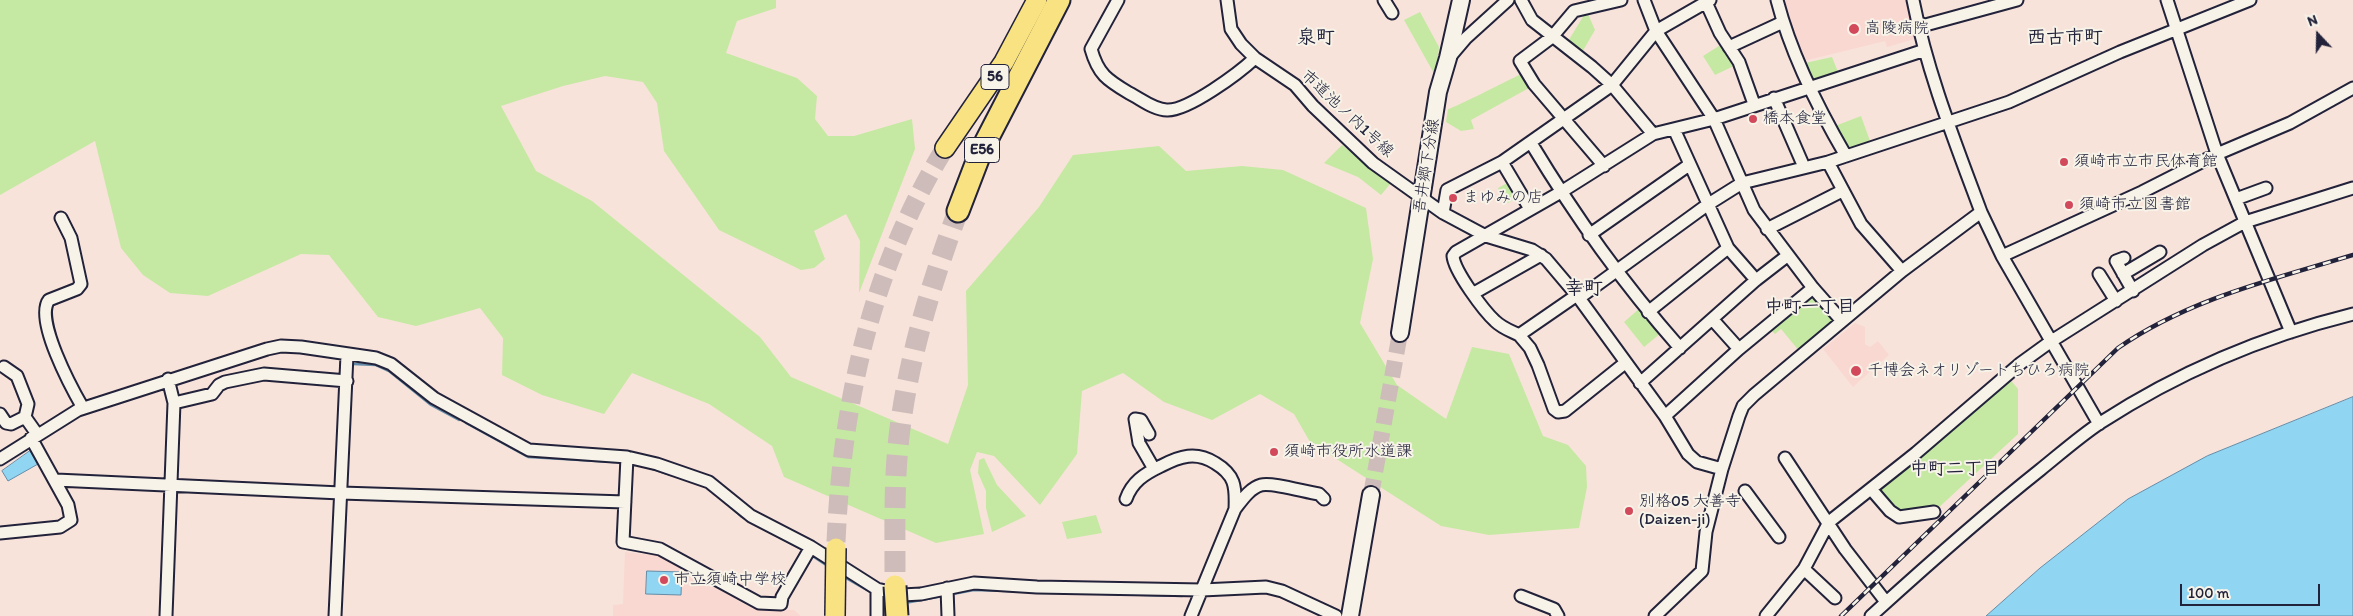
<!DOCTYPE html>
<meta charset="utf-8">
<style>
body{margin:0}
#map{position:relative;width:2353px;height:616px;overflow:hidden;background:#f8e3da;font-family:Itim,sans-serif}
canvas{display:block}
.north{position:absolute;left:2293px;top:10px;width:50px;height:50px;-webkit-text-stroke:4px #f7f3e8;paint-order:stroke;rotate:339deg;font-size:14px;font-weight:700;line-height:20px;text-align:center;color:#22223b}
.north::after{content:'';display:block;margin:auto;width:18px;height:22px;background:#22223b;clip-path:polygon(50% 0,100% 100%,50% 72%,0 100%)}
.scale{position:absolute;left:2180px;top:584px;width:140px;height:22px;box-sizing:border-box;border:2px solid #22223b;border-top:0;padding-left:6px;font-size:15px;line-height:18px;white-space:nowrap;color:#22223b;-webkit-text-stroke:4px #f7f3e8;paint-order:stroke}
</style>
<div id="map">
<canvas width="2353" height="616"></canvas>
<div class="north">N</div>
<div class="scale">100 m</div>
</div>
<script>
const context = document.querySelector('canvas').getContext('2d');
context.lineJoin = 'round';
function paint(path, color) {
  context.fillStyle = color;
  context.fill(path, 'evenodd');
}
function trace(path, color, width, dash) {
  context.strokeStyle = color;
  context.lineWidth = width;
  context.lineCap = dash ? 'butt' : 'round';
  context.setLineDash(dash || []);
  context.stroke(path);
}
function drawText(font, color, halo, rows, align = 'center') {
  context.font = font + ' Itim,"Klee One",sans-serif';
  context.lineWidth = 4;
  context.setLineDash([]);
  context.textBaseline = 'middle';
  context.strokeStyle = halo;
  context.fillStyle = color;
  for (const [text, x, y, turn = 0] of rows) {
    context.save();
    context.translate(x, y);
    context.rotate((+turn || 0) * Math.PI / 180);
    context.textAlign = isNaN(turn) ? turn : align;
    if (halo) context.strokeText(text, 0, 0);
    context.fillText(text, 0, 0);
    context.restore();
  }
}
const built = new Path2D(`
 M 1783,0 L 1908,0 L 1918,38 L 1887,47 L 1885,41 L 1804,61 L 1788,21 Z
 M 1855,323 L 1865,327 L 1865,344 L 1870,347 L 1878,341 L 1889,355 L 1853,387 L 1823,349 Z
 M 625,552 L 661,556 L 753,609 L 794,610 L 801,616 L 613,616 L 613,605 L 623,604 Z`);
const green = new Path2D(`
 M 0,0 L 776,0 L 776,8 L 737,21 L 726,53 L 797,78 L 817,96 L 815,119 L 828,136 L 854,136 L 912,119 L 915,149 L 859,293 L 860,241 L 846,214 L 814,231 L 825,259 L 814,268 L 801,270 L 719,230 L 664,151 L 657,103 L 643,82 L 605,76 L 563,86 L 501,106 L 536,171 L 592,201 L 760,337 L 791,377 L 948,444 L 968,385 L 966,291 L 1039,207 L 1073,155 L 1159,146 L 1186,171 L 1242,166 L 1283,170 L 1366,208 L 1373,259 L 1360,323 L 1397,385 L 1446,419 L 1472,347 L 1509,354 L 1543,436 L 1568,445 L 1586,466 L 1587,487 L 1579,528 L 1489,535 L 1441,526 L 1310,442 L 1294,414 L 1260,394 L 1212,420 L 1164,402 L 1123,373 L 1082,391 L 1077,454 L 1040,505 L 994,456 L 977,452 L 970,470 L 984,534 L 936,543 L 784,477 L 772,446 L 709,404 L 632,373 L 604,414 L 542,395 L 502,375 L 503,338 L 480,308 L 416,326 L 378,317 L 329,255 L 301,254 L 208,296 L 170,293 L 143,275 L 121,248 L 95,141 L 0,195 Z
 M 1420,12 L 1439,47 L 1436,77 L 1404,20 Z
 M 1588,14 L 1595,30 L 1581,54 L 1567,43 L 1584,15 Z
 M 1722,44 L 1736,65 L 1715,75 L 1703,56 Z
 M 1832,57 L 1838,72 L 1813,81 L 1805,63 Z
 M 1521,74 L 1529,88 L 1471,120 L 1474,129 L 1461,131 L 1446,122 L 1448,109 C 1452,109 1511,79 1521,74 Z
 M 1861,116 L 1870,141 L 1848,150 L 1835,126 Z
 M 1342,145 L 1391,183 L 1381,195 L 1358,177 L 1324,163 Z
 M 1509,182 L 1518,197 L 1508,203 L 1505,196 L 1501,197 L 1498,188 Z
 M 1810,294 L 1835,322 L 1800,352 L 1781,329 L 1775,334 L 1770,329 Z
 M 1640,308 L 1661,333 L 1644,347 L 1624,322 Z
 M 2008,377 L 2018,389 L 2018,434 L 1935,511 L 1933,505 L 1902,513 L 1879,488 Z
 M 984,458 L 997,485 L 1026,516 L 992,532 L 986,508 L 986,491 L 978,473 L 979,460 Z
 M 1096,515 L 1102,533 L 1067,539 L 1062,522 Z`);
const water = new Path2D(`
 M 2353,397 L 2353,616 L 1986,616 L 2040,568 L 2128,499 L 2207,456 Z
 M 30,451 L 38,464 L 8,481 L 2,471 Z
 M 647,571 L 682,572 L 681,595 L 646,594 Z`);
const stream = new Path2D(`
 M 353,364 L 376,365 L 389,371 L 431,405 L 459,420
 M 466,423 L 528,457 L 614,462
 M 650,468 L 671,475
 M 724,501 L 742,517 L 803,550
 M 811,555 L 829,567
 M 844,577 L 872,593
 M 953,594 L 974,590 L 1182,596
 M 905,603 L 943,596
 M 1331,608 L 1343,613`);
const secondaryTunnel = new Path2D(`
 M 1371,495 L 1400,333`);
const trunkTunnel = new Path2D(`
 M 836,542 C 842,401 871,269 945,148`);
const motorwayTunnel = new Path2D(`
 M 895,572 C 895,530 894,488 898,446 C 906,365 930,287 958,211`);
const minor = new Path2D(`
 M 1118,0 L 1091,49 C 1098,74 1107,80 1129,93 C 1141,99 1154,110 1167,110 C 1188,111 1239,73 1255,58
 M 1227,0 L 1231,29 L 1241,44 L 1255,58 L 1295,85 L 1313,106 L 1373,163 L 1443,213 L 1486,236 L 1532,250 L 1546,259 L 1579,298 L 1665,416 L 1688,454 L 1697,462 L 1722,469
 M 1384,0 L 1392,13
 M 1521,0 L 1532,20 L 1592,67 L 1612,85 L 1653,134
 M 1644,0 L 1656,31 L 1714,119 L 1754,210 L 1813,288 L 1842,321
 M 1705,0 L 1720,33 L 1739,62 L 1754,104
 M 1777,0 C 1791,54 1818,108 1846,156
 M 2167,0 L 2217,154 L 2291,332
 M 1918,27 L 2017,0
 M 1729,47 L 1783,22
 M 1449,58 L 1466,38 L 1508,0
 M 1774,98 L 1804,167
 M 1674,129 L 1728,248 L 1756,280
 M 1531,143 C 1577,219 1622,282 1680,348
 M 1502,162 L 1530,209
 M 1828,162 L 1861,224 L 1902,271
 M 1604,166 L 1534,84 L 1520,61 L 1552,37 L 1574,11 L 1621,0
 M 2236,199 L 2266,188
 M 1981,212 L 2002,256 L 2099,424
 M 1443,213 L 1447,190 L 1502,162 L 1612,85 L 1656,31 L 1710,0
 M 61,218 L 71,238 L 81,284 L 77,289 L 49,300 C 34,319 72,389 83,408
 M 1767,229 L 1842,191
 M 1589,235 L 1689,165
 M 2002,256 L 2142,192 L 2217,154 L 2290,123 L 2353,88
 M 2124,258 L 2116,261 L 2133,291
 M 2099,274 L 2116,301
 M 2123,274 L 2160,252
 M 1474,293 L 1541,255
 M 1577,295 L 1519,335 C 1511,331 1502,328 1495,321 C 1484,311 1454,271 1453,256 L 1456,252 L 1561,192 L 1653,134 L 1714,119 L 1925,50
 M 1579,298 L 1707,205 L 1742,183 L 1828,162 L 2009,102 L 2120,52 L 2250,0
 M 1648,312 L 1728,248
 M 1713,320 L 1739,349 L 1813,288
 M 1519,335 L 1530,348 L 1538,365 L 1554,409 L 1558,412 L 1565,411 L 1625,363
 M 4,367 L 17,376 L 28,404 L 25,417 L 37,434
 M 1640,383 L 1756,280 L 1787,256
 M 174,403 L 212,394 L 219,385 L 225,382 L 264,374 L 347,381
 M 0,414 L 6,423 L 11,424 L 25,417
 M 1665,416 L 1739,349
 M 1149,434 L 1141,420 L 1135,419 L 1139,443 L 1154,469
 M 627,457 L 623,542 L 660,549 L 759,603 L 781,604 L 782,597 L 811,547
 M 1785,458 L 1845,549 L 1886,602
 M 0,459 L 78,410 L 267,349 L 281,346 L 301,347 L 376,358 L 391,364 L 434,398 L 529,450 L 627,457 L 657,464 L 709,482 L 751,516 L 811,547 L 877,589 L 902,595 L 921,594 L 974,583 L 1037,587 L 1202,590 L 1266,587 L 1282,591 L 1336,616
 M 56,480 L 341,493 L 625,502
 M 1871,489 L 1890,511 L 1899,517 L 1934,512
 M 1745,491 L 1779,537
 M 1126,499 C 1132,482 1144,474 1161,466 C 1180,456 1196,451 1215,463 C 1235,475 1236,486 1235,509
 M 0,533 L 60,527 L 71,520 L 68,505 L 31,438
 M 1804,569 L 1835,598
 M 947,588 L 948,616
 M 877,589 L 877,616
 M 1521,596 L 1554,609 L 1558,616
 M 166,616 L 174,403 L 168,379
 M 335,616 L 347,355
 M 1191,616 L 1235,509 C 1242,500 1250,488 1261,485 C 1272,482 1305,492 1319,494 L 1324,499
 M 1655,616 L 1702,571 L 1706,532 L 1722,469 L 1739,416 L 1743,406 L 1754,395 L 1902,271 L 1981,212 C 1955,142 1927,72 1913,0
 M 1766,616 L 1804,569 L 1829,522 L 1916,453 L 2021,363 L 2050,342 L 2203,245 L 2245,222 L 2353,188
 M 1871,616 C 1926,566 1982,516 2040,470 C 2060,454 2079,437 2100,423 C 2177,373 2264,336 2353,314`);
const secondary = new Path2D(`
 M 1400,333 L 1438,92 L 1448,58 L 1461,0
 M 1350,616 L 1371,495`);
const trunk = new Path2D(`
 M 945,148 L 1004,62 L 1037,0`);
const motorway = new Path2D(`
 M 958,211 L 981,151 L 1059,0`);
const rail = new Path2D(`
 M 1841,616 L 2118,348 C 2189,299 2271,280 2353,255`);
const trunkBridge = new Path2D(`
 M 835,616 L 836,548`);
const motorwayBridge = new Path2D(`
 M 895,586 L 897,616`);
const markers = [
 [1854,29,6,"#d1495b"],
 [1753,119,5,"#d1495b"],
 [2064,162,5,"#d1495b"],
 [1453,198,5,"#d1495b"],
 [2069,205,5,"#d1495b"],
 [1856,371,6,"#d1495b"],
 [1274,452,5,"#d1495b"],
 [1629,511,5,"#d1495b"],
 [664,580,5,"#d1495b"]
];
const shields = [
 [995,77,28],
 [982,150,35]
];
const shieldNames = [
 ["56",995,77],
 ["E56",982,150]
];
const poiNames = [
 ["高陵病院",1865,29],
 ["橋本食堂",1763,119],
 ["須崎市立市民体育館",2074,162],
 ["まゆみの店",1463,198],
 ["須崎市立図書館",2079,205],
 ["千博会ネオリゾートちひろ病院",1867,371],
 ["須崎市役所水道課",1284,452],
 ["別格05 大善寺",1639,502],
 ["(Daizen-ji)",1639,520],
 ["市立須崎中学校",674,580]
];
const streetNames = [
 ["市道池ノ内1号線",1347,114,43],
 ["吾井郷下分線",1427,166,-81]
];
const neighbourhoodNames = [
 ["中町一丁目",1810,307],
 ["中町二丁目",1955,469]
];
const quarterNames = [
 ["泉町",1316,38],
 ["西古市町",2065,38],
 ["幸町",1584,289]
];
paint(built, '#f9d8d1');
paint(green, '#c5e9a3');
paint(water, '#90d5f2');
trace(water, '#648da9', 1);
trace(stream, '#648da9', 2.5);
trace(secondaryTunnel, '#cdbcba', 16, [16, 8]);
trace(trunkTunnel, '#cdbcba', 19, [19, 9]);
trace(motorwayTunnel, '#cdbcba', 21, [21, 11]);
trace(minor, '#22223b', 15);
trace(secondary, '#22223b', 20);
trace(trunk, '#22223b', 22);
trace(motorway, '#22223b', 25);
trace(minor, '#f7f3e8', 11);
trace(secondary, '#f7f3e8', 16);
trace(trunk, '#f8e281', 19);
trace(motorway, '#f8e281', 21);
trace(rail, '#22223b', 4.5);
trace(rail, '#f7f3e8', 2.5, [8]);
trace(trunkBridge, '#22223b', 22, []);
trace(motorwayBridge, '#22223b', 25, []);
trace(trunkBridge, '#f8e281', 19);
trace(motorwayBridge, '#f8e281', 21);
for (const [x, y, r, color] of markers) {
  const dot = new Path2D();
  dot.arc(x, y, r, 0, 2 * Math.PI);
  context.fillStyle = color;
  context.fill(dot);
  trace(dot, '#f7f3e8', 2);
}
for (const [x, y, w] of shields) {
  const box = new Path2D();
  box.roundRect(x - w / 2, y - 12.5, w, 25, 4);
  context.fillStyle = '#f7f3e8';
  context.fill(box);
  trace(box, '#22223b', 1);
}
drawText('bold 15px', '#22223b', null, shieldNames);
drawText('16px', '#22223b', '#f7f3e8', poiNames, 'left');
drawText('16px', '#22223b', '#f7f3e8', streetNames);
drawText('bold 18px', '#22223b', '#f7f3e8', neighbourhoodNames);
drawText('bold 19px', '#22223b', '#f7f3e8', quarterNames);
</script>
